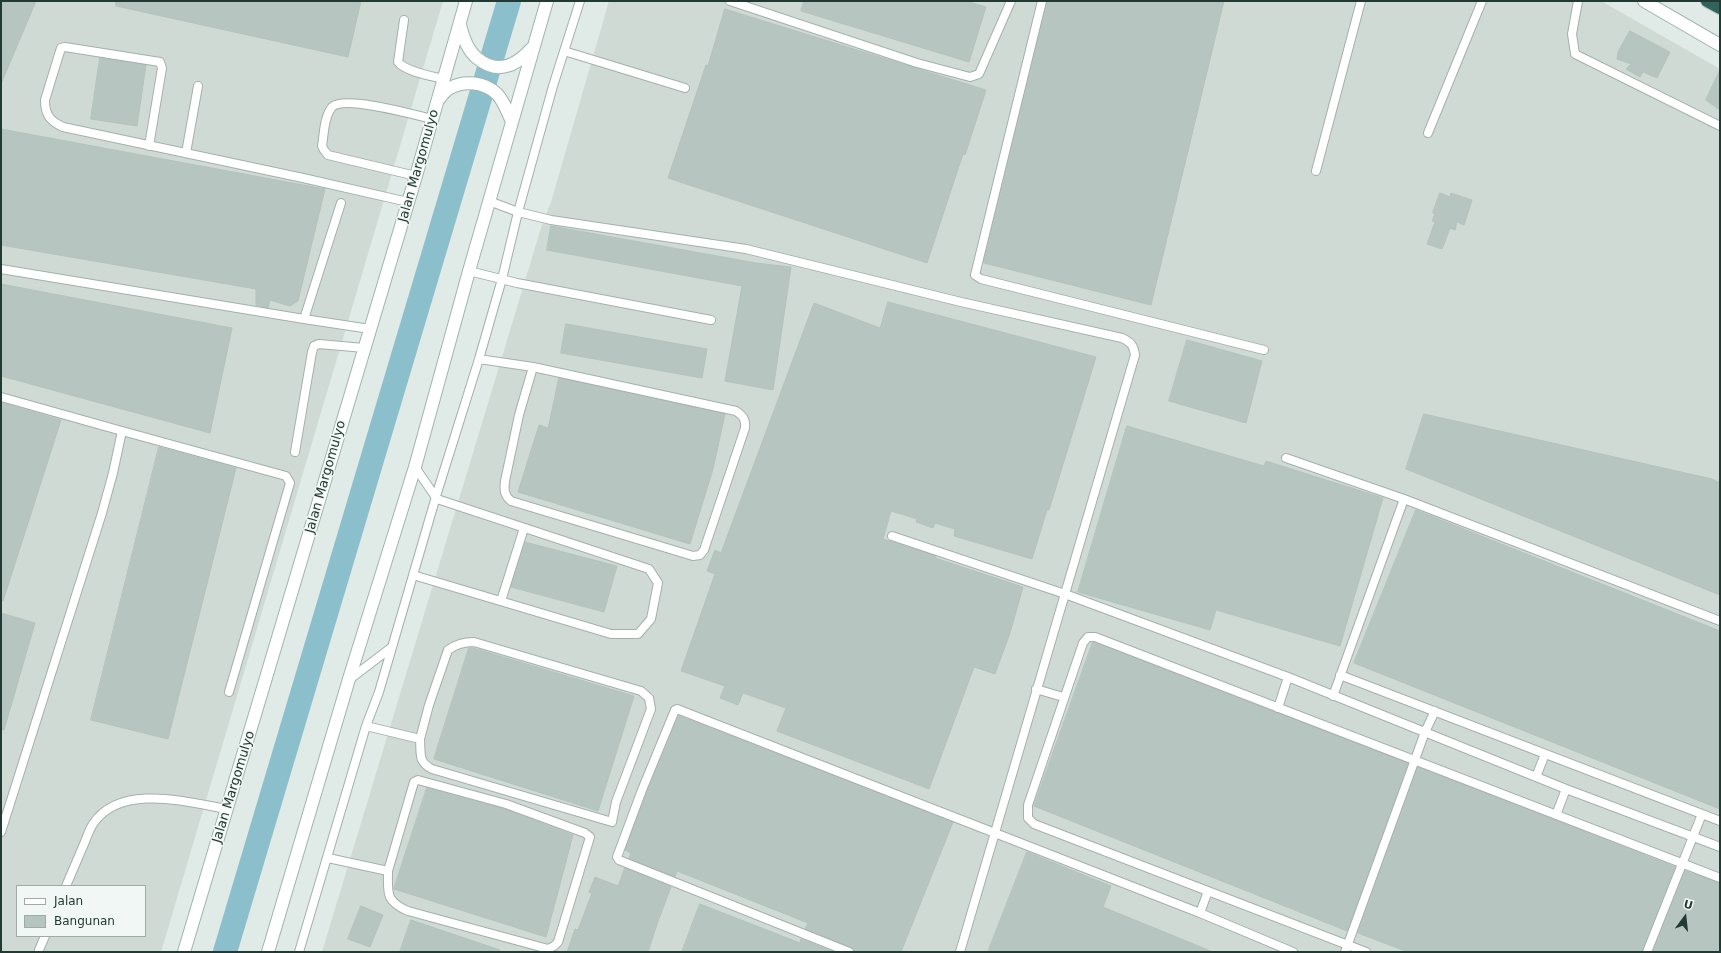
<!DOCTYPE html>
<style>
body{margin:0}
#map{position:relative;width:1721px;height:953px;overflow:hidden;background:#e0eae6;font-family:"DejaVu Sans",sans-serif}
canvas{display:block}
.frame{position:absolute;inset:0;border:2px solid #223934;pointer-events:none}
.legend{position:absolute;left:16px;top:885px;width:130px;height:52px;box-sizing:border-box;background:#f1f7f4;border:1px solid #9eaba7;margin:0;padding:5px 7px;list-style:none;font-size:12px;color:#223934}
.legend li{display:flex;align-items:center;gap:8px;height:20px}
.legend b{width:20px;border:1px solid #9eaba7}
.north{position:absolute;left:1665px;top:897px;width:40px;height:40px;-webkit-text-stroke:3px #f1f7f4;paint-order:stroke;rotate:15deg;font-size:11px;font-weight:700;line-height:16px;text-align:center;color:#223934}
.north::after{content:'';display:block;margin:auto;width:14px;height:18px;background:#223934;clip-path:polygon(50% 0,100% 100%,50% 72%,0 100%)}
</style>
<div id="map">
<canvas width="1721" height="953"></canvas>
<div class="frame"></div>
<ul class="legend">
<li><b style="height:5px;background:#fff"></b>Jalan</li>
<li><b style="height:11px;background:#b6c5bf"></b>Bangunan</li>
</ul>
<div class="north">U</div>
</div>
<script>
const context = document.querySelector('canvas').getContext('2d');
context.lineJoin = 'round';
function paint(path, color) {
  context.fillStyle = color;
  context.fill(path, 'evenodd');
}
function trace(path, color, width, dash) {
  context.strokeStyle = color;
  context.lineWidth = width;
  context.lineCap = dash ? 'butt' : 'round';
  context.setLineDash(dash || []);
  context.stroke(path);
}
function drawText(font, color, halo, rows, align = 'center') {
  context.font = font + ' "DejaVu Sans",sans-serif';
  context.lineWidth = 3;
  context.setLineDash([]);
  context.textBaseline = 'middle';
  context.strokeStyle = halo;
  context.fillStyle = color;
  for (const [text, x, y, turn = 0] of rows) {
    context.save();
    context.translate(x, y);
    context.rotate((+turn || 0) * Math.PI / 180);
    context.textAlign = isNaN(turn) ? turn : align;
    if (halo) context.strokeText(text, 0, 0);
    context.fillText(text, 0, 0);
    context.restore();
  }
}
const built = new Path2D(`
 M 1,1 L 443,1 L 161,952 L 1,952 ZM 17,886 L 145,886 L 145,936 L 17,936 Z
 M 609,1 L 1601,1 L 1720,69 L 1720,952 L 322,952 L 541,228 L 551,202 Z`);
const river = new Path2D(`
 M 225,952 L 509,1`);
const building = new Path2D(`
 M 1,1 L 36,1 L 1,84 Z
 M 116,1 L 361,1 L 348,57 L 116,6 Z
 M 804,1 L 966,1 L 986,7 L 969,62 L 801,11 Z
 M 1047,1 L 1224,1 L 1151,305 L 984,263 Z
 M 725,9 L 986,90 L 965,155 L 963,154 L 927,263 L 668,178 L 706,65 L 708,65 Z
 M 1630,31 L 1670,52 L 1657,78 L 1643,72 L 1640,77 L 1626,69 L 1631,64 L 1617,59 L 1618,52 Z
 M 100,58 L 146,65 L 137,126 L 91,119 Z
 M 1720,70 L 1720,110 L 1706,100 Z
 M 1,129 L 325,189 L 298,301 L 290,306 L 270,300 L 268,308 L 256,305 L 256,289 L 1,245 Z
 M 1440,193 L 1450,197 L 1451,193 L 1472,200 L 1464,225 L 1457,222 L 1455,230 L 1450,228 L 1442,249 L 1427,244 L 1435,222 L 1432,221 L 1435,214 L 1433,213 Z
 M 551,226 L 756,263 L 791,267 L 773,390 L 725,381 L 742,286 L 547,250 Z
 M 1,284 L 232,328 L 210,433 L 1,376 Z
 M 888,302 L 1096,357 L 1049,510 L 1047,510 L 1032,559 L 954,536 L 955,529 L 935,523 L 933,528 L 916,522 L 917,519 L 891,511 L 883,539 L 936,556 L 935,558 L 1023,587 L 1010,633 L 995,674 L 974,667 L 929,789 L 777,731 L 786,708 L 743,693 L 738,705 L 720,698 L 725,686 L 681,671 L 715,574 L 707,571 L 715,550 L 721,553 L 814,303 L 880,328 Z
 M 566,324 L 707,349 L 702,378 L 561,353 Z
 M 1187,340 L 1262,361 L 1246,423 L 1169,401 Z
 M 559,378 L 725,414 L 713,469 L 690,544 L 518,492 L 539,425 L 548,428 Z
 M 1,403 L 61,420 L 3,601 L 1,600 Z
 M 1424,414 L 1712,479 L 1720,483 L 1720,595 L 1406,469 Z
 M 1127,426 L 1264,466 L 1266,461 L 1383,498 L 1340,646 L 1216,610 L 1210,630 L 1078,592 Z
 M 159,447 L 236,468 L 168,739 L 91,720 Z
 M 1416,510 L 1720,631 L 1720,809 L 1354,663 Z
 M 525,542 L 617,566 L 604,612 L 511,587 Z
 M 1,613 L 35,623 L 4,730 L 1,729 Z
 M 1093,642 L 1408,763 L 1347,931 L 1034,806 Z
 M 469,648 L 473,648 L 634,696 L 598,811 L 434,759 Z
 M 679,716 L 953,822 L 901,952 L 854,952 L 851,947 L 805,929 L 808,923 L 677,871 L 675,877 L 629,858 L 631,853 L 625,850 L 647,792 Z
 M 1418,767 L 1675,867 L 1642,952 L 1408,952 L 1358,933 Z
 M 427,788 L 504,809 L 573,835 L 546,937 L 394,889 Z
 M 1027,852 L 1111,886 L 1103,907 L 1213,952 L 988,952 Z
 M 625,868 L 671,887 L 658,921 L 648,952 L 567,952 L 575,929 L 578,930 L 592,893 L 589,892 L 595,877 L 618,886 Z
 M 1685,871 L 1720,883 L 1720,952 L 1653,952 Z
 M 700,904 L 800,943 L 801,939 L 834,952 L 682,952 Z
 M 361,906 L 383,915 L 370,947 L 348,939 Z
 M 411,920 L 500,950 L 500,952 L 400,952 Z`);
const lane = new Path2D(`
 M 730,1 L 917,63 L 970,77 L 979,74 L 1011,1
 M 1042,1 L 975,275 L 981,279 L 1264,350
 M 1578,1 L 1572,34 L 1575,54 L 1720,126
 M 404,20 L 398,62 C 406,72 432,76 444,79
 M 564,51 L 685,88
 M 1428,133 L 1482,1
 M 149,146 L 162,68 L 160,62 L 65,47 L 61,48 L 45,100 C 45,115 50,121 63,127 L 303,178 L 408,202
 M 186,153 L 198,86
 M 1316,171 L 1361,1
 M 416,176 L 328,155 L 324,150 L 322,146 C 324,134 324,117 332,107 C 344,95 415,115 432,119
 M 489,201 L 518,212 L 551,220 L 746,249 L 961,302 L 1122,338 C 1131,342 1134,346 1135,355 L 960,952
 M 341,203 L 304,319 L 370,329
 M 1,269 L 304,319
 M 469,271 L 517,283 L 711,320
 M 479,359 L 533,367 L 736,411 C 743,416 746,419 745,428 L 704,550 L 700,555 L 693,556 L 511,501 C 504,495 504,490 505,481 L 519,415 L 533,367
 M 1,397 L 122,431 L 113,473 L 102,513 L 1,832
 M 122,431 L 286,476 L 290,483 L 229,692
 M 295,452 L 312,352 L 314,346 L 319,344 L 364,348
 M 1286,458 L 1404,499
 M 892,536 L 1065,594 L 1288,677 L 1566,789 L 1720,847
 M 413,575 L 611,634 L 638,634 L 651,619 L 658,583 L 649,569 L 437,499 L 415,467
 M 501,601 L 524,528
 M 1340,675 L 1720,821
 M 350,679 L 392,647
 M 1036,689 L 1063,697
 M 1333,696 L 1404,499 L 1720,621
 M 1278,708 L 1288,677
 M 366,726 L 420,739 L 429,705 L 448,650 C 456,644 464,642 474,642 L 641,691 L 649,698 L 651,709 L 616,802 L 612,822 L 432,769 C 418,762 421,754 420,739
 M 1536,777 L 1545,754
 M 1556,815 L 1566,789
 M 328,858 L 388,871 L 414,782 L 418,780 L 506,804 L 585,833 L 590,837 L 558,942 L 554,946 L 548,949 L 408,911 C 385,901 388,893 388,871
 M 66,886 C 72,872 78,858 84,844 C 87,837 89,830 93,824 C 120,783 187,802 227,809
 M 1200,913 L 1208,891
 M 39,950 L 45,936
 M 299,952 L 366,726 L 379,692 L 437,493 L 479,359 L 502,279 L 518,212 L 553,86 L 580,1
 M 849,952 L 619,860 L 617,857 L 642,790 L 675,710 L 677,709 L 1200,913 L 1293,952
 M 1345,952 L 1425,732 L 1435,711
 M 1366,952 L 1034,824 L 1028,818 L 1028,805 L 1083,643 L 1088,637 L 1095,637 L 1720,878
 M 1647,952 L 1702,814`);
const street = new Path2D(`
 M 1644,1 L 1720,45`);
const secondary = new Path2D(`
 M 460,25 C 463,36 467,50 477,58 C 497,75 516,66 531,49
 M 439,99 C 442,95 446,90 450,88 C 464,80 485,82 497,94 C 504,101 507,112 512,121
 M 184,952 L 416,176 L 466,1
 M 268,952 L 349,679 L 415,467 L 469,271 L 547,1`);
const highway = new Path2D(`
 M 1707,1 L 1720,8`);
const streetNames = [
 ["Jalan Margomulyo",419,166,-74],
 ["Jalan Margomulyo",326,477,-74],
 ["Jalan Margomulyo",234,787,-73]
];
paint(built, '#cfdad5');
trace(river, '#8cbfcc', 24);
paint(building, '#b6c5bf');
trace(building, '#b3c3bd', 1);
trace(lane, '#a3b1ad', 10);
trace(street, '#a3b1ad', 14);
trace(secondary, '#a0b5ae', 14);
trace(highway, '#bdc4c2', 14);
trace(lane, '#fff', 8);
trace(street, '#fff', 12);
trace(secondary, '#fff', 12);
trace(highway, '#30635b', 12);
drawText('13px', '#223934', '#f1f7f4', streetNames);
</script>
